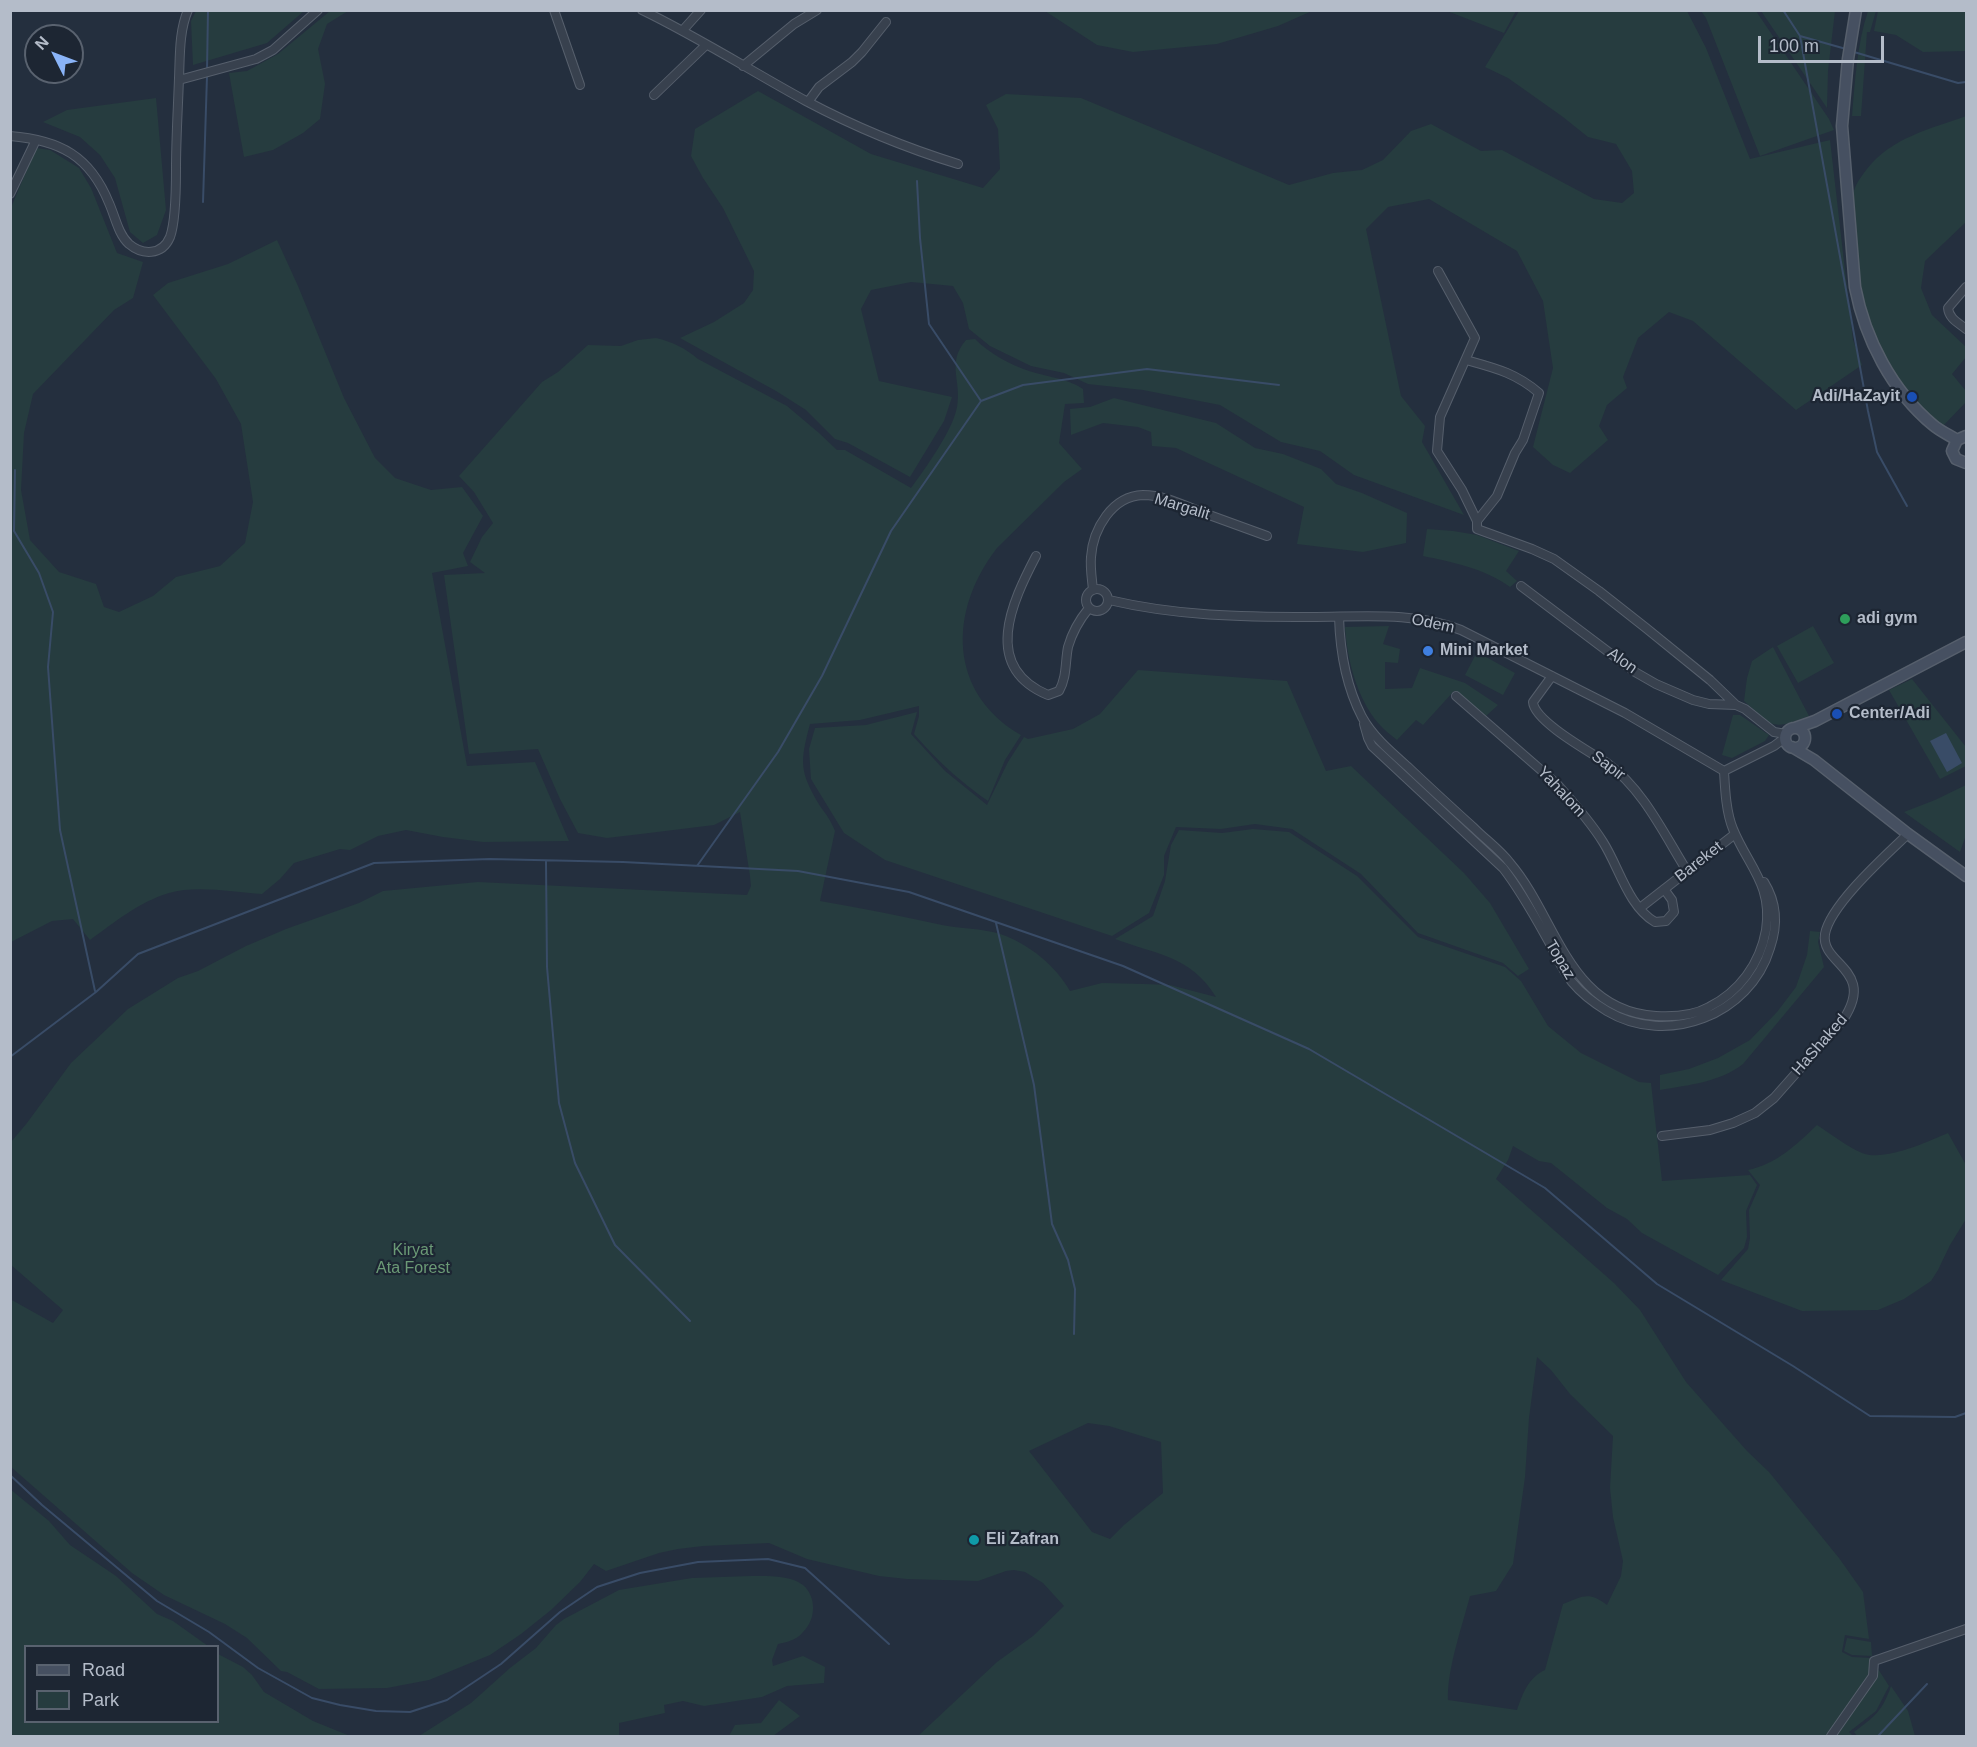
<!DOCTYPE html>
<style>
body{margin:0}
#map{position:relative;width:1977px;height:1747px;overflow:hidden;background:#242f3e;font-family:Arial,sans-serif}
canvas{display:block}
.frame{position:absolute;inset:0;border:12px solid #b4bcc9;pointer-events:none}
.legend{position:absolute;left:24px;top:1645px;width:195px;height:78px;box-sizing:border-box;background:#1d2633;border:2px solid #59626f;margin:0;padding:8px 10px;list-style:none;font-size:18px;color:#b4bcc9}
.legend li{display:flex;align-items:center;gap:12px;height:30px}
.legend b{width:30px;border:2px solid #59626f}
.north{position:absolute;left:24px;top:24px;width:60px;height:60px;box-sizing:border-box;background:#1d2633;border:2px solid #59626f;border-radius:50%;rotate:312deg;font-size:16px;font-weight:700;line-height:24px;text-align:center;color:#b4bcc9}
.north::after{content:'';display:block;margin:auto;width:21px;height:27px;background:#8ab4f8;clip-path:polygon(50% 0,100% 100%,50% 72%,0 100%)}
.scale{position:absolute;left:1758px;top:36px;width:126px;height:27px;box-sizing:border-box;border:3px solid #b4bcc9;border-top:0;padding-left:8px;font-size:18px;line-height:21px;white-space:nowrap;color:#b4bcc9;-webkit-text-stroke:4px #1d2633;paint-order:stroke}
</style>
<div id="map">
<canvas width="1977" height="1747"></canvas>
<div class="frame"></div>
<ul class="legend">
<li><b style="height:8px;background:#465061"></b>Road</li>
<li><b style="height:16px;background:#263c3f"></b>Park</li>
</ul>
<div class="north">N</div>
<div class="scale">100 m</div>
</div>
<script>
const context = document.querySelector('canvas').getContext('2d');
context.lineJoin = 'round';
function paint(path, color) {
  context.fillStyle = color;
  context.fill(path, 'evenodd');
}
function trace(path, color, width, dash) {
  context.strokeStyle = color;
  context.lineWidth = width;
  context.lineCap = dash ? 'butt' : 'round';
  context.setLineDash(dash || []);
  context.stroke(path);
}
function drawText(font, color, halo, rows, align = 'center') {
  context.font = font + ' Arial,sans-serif';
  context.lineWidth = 4.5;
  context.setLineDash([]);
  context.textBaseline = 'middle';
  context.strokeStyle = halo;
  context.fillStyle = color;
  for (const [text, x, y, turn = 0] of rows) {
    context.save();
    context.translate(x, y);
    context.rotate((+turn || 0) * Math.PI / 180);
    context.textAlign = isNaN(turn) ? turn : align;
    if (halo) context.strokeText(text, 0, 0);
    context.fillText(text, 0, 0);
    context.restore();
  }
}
const green = new Path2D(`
 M 196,11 L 196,10 L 304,11 L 267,43 L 193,65 L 191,21 Z
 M 330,11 L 348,11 L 327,24 L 318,49 L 325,84 L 320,119 L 303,133 L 273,150 L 244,157 L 229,73 L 247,71 L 278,54 Z
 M 1045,11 L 1312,11 L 1278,26 L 1217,44 L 1133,52 L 1097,45 Z
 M 1447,11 L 1516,10 L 1516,11 L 1504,33 Z
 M 1687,11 L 1706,48 L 1750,159 L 1830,140 L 1853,340 L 1862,365 L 1796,410 L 1693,321 L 1669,312 L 1638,338 L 1623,377 L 1627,388 L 1607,405 L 1599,426 L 1608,440 L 1570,473 L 1553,465 L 1533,447 L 1553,368 L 1543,301 L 1517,251 L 1429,199 L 1388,207 L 1366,229 L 1401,396 L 1425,426 L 1422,442 L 1464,515 L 1354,475 L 1320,451 L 1281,442 L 1220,405 L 1143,390 L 1088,384 L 1064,373 L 1031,366 L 990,346 L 969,329 L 963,303 L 953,286 L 911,282 L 871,290 L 861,309 L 879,381 L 952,397 L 944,421 L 910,477 L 848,443 L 835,439 L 806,410 L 776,391 L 680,338 L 714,322 L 744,303 L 753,290 L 754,271 L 723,208 L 703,178 L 691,156 L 695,129 L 758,91 L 871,154 L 983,188 L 1000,169 L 998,129 L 986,105 L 1006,94 L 1081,98 L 1289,185 L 1333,173 L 1362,170 L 1383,160 L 1411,131 L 1431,124 L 1481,151 L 1502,150 L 1594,199 L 1622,203 L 1634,193 L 1632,171 L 1616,144 L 1588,137 L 1563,117 L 1508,78 L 1485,67 L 1519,11 Z
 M 1701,11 L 1756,11 L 1829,119 L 1834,130 L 1760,156 L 1706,18 Z
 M 1761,11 L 1835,11 L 1828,71 L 1827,108 Z
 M 1868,11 L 1876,11 L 1870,32 L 1867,32 L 1861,116 L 1852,116 C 1855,81 1857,44 1868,11 Z
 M 1878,11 L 1966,11 L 1966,51 L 1923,52 L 1896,35 L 1874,31 Z
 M 156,98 L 166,210 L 157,235 L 143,243 L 130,232 L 115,178 L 100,155 L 80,137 L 43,122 L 67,110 Z
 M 1966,116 L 1966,222 L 1925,261 L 1921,288 L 1932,315 L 1966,347 L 1966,357 L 1952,374 L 1966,391 L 1966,402 L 1942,427 C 1907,394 1877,358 1864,310 C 1858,287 1857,262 1855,238 C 1855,226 1850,198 1855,188 C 1857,182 1863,174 1867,169 C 1892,137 1931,129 1966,116 Z
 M 36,148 L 50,150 L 79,168 L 91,188 L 117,253 L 143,262 L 133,298 L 114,310 L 33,394 L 24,433 L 21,490 L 30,540 L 59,572 L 96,584 L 104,607 L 119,612 L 153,596 L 176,577 L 220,566 L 245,543 L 253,502 L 241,424 L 216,379 L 153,295 L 168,283 L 228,264 L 277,240 L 298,286 L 344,398 L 375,458 L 395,478 L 431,490 L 462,487 L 483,516 L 463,553 L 468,566 L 432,573 L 467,766 L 535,762 L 569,841 L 483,842 L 443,837 L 406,830 L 378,836 L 350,850 L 340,849 L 294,863 L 280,879 L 262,894 C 234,892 196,885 169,893 C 139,902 115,922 90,940 L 73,919 L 52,921 L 11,942 L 10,210 Z
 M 656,338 C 673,342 685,348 698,359 L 787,406 L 819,433 L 837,450 L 845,450 L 911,488 C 925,469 953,430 957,407 C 962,381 946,363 966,340 L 975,339 C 990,354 1009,364 1029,371 C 1047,377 1067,378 1083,389 L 1084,403 L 1065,404 L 1059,443 L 1082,469 L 1064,482 L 997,548 C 948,611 948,693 1021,735 L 1005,760 L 988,801 C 957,779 939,762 914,734 L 919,716 L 919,706 L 860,720 L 810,724 C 800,762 799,771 820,806 C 826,814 831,821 835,831 L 820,901 C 861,908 901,916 942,925 C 961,929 981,928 1000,934 C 1028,943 1056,966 1070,991 L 1102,983 L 1144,984 L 1170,985 L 1216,997 C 1190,955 1157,955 1115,939 L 1153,916 L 1165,881 L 1171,845 L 1179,830 L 1222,833 L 1253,829 L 1289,832 L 1357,876 L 1418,937 L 1505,967 L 1521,981 L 1548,1026 L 1581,1053 L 1639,1082 L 1651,1083 L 1662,1181 L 1750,1175 L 1757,1185 L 1746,1211 L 1747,1237 L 1744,1248 L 1718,1275 L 1642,1233 L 1627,1219 L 1607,1208 L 1551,1163 L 1539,1161 L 1513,1146 L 1508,1160 L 1496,1179 L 1614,1283 L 1640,1310 L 1686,1382 L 1747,1451 L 1769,1472 L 1839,1558 L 1863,1592 L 1869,1639 L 1845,1635 L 1842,1652 L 1852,1657 L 1871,1658 L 1889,1686 L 1876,1711 L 1849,1732 L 1853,1736 L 918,1736 L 997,1662 L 1033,1636 L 1064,1606 L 1043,1583 L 1025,1572 L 1014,1570 L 1006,1571 L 978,1581 L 907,1579 L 879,1576 L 807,1559 L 769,1543 L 703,1546 L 678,1549 L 659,1553 L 606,1571 L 594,1564 L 580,1582 L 551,1610 L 521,1634 L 490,1655 L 429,1680 L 387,1688 L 319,1689 L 287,1672 L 281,1671 L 247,1638 L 225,1624 L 164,1595 L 132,1573 L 11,1467 L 10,1299 L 53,1323 L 63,1310 L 11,1265 L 11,1142 L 27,1123 L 71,1063 L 128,1009 L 178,978 L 198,971 L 246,946 L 286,929 L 359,903 L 383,891 L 478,882 L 747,895 L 751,886 L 750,876 L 740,812 L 714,825 L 641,834 L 607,838 L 578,833 L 560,799 L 538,749 L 469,754 L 444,575 L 485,573 L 470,562 L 482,537 L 493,523 L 474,492 L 459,476 L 542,382 L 558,372 L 588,345 L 621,346 L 638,340 ZM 1537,1357 L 1551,1370 L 1570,1394 L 1613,1436 L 1610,1488 L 1613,1517 L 1623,1561 L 1621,1576 L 1607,1605 C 1589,1591 1583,1596 1563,1604 L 1545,1670 C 1528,1678 1523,1693 1517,1710 L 1448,1700 C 1447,1669 1462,1627 1470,1596 L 1496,1591 L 1513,1564 L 1525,1477 L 1529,1418 ZM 1088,1423 L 1109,1426 L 1161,1442 L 1163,1493 L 1124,1525 L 1110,1539 L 1092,1532 L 1029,1451 Z
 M 1114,398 L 1216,423 L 1255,448 L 1283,454 L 1321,469 L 1336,484 L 1362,493 L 1407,513 L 1406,543 L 1363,552 L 1297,544 L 1304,507 L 1176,448 L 1152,446 L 1151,432 L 1138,427 L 1103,423 L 1071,435 L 1070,409 L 1090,407 Z
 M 1427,529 L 1453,531 L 1477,535 L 1519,551 L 1506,571 L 1517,581 L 1510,587 C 1486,569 1452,562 1423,556 Z
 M 1389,626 L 1383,644 L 1400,649 L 1398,663 L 1385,662 L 1385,689 L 1412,688 L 1420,668 L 1465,683 L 1498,705 L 1486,716 L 1454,691 L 1423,725 L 1416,720 L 1397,740 C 1391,735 1384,730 1379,724 C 1357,699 1347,659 1345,627 Z
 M 1813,626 L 1834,663 L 1798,683 L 1777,646 Z
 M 1773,647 L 1809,716 C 1770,731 1774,727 1744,701 L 1747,678 L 1752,661 Z
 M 1477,652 L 1515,673 L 1503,695 L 1465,675 Z
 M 1138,670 L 1287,681 L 1326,771 L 1351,766 L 1464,873 L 1490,903 L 1529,969 L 1518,976 L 1503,963 L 1418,933 L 1361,874 L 1292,829 L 1255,824 L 1221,829 L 1176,827 L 1164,856 L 1164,875 L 1149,913 L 1112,936 L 885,860 L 844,833 L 811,779 L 809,749 L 815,728 L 866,725 L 917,712 L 911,734 L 945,771 L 987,805 L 1008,762 L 1024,737 L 1028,739 L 1073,729 L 1100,714 Z
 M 1912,679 L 1966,747 L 1966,766 L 1940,779 L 1889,690 Z
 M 1733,715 L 1740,715 L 1769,735 L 1765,741 L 1732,758 L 1722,755 Z
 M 1966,785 L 1966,835 L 1960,852 L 1904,812 L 1935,800 Z
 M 1810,931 L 1820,932 L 1818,942 L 1824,967 L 1743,1064 C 1720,1082 1689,1085 1660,1090 L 1660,1075 L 1689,1069 L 1718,1058 L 1750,1040 L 1777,1012 L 1796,987 L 1807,955 Z
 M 1817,1125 C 1831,1134 1846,1146 1862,1153 C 1884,1162 1927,1142 1948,1133 L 1966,1165 L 1966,1219 L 1950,1245 L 1938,1270 L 1931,1281 L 1904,1299 L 1878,1310 L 1802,1311 L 1721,1280 L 1748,1249 L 1750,1238 L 1749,1210 L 1760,1185 L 1748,1170 C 1777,1164 1797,1144 1817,1125 Z
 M 10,1489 L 49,1521 L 70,1545 L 116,1576 L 157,1614 L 173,1621 L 208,1646 L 26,1646 L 26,1722 L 218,1722 L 218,1654 L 243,1667 L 252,1675 L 264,1692 L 313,1721 L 350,1736 L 11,1736 Z
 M 752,1576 C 768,1576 790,1575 803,1585 C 817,1597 816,1620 803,1632 C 797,1640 787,1642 778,1644 L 772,1660 L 773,1666 L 803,1656 L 825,1667 L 824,1683 L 787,1686 L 762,1697 L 704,1706 L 683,1701 L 664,1705 L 665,1713 L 619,1723 L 619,1736 L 419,1736 L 471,1703 L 510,1668 L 536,1648 L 556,1625 L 564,1619 L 619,1590 L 692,1578 Z
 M 1847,1638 L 1871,1642 L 1872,1656 L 1852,1655 L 1844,1651 Z
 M 1891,1686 L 1908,1711 L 1915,1736 L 1857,1736 L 1854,1732 C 1875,1716 1882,1712 1891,1686 Z
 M 779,1700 L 800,1716 L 773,1736 L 729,1736 L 735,1725 L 761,1723 Z`);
const water = new Path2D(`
 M 1946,733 L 1962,763 L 1947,772 L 1930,741 Z`);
const stream = new Path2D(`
 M 1783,10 L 1800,36 L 1868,411 L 1877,452 L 1907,506
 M 1800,36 L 1846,49
 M 1854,52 L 1958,83 L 1966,82
 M 207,70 L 208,10
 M 917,181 L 920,238 L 929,324 L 981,401
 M 203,202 L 207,76
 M 15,470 L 14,531 L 39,573 L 53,612 L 48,667 L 60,830 L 95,991
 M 546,862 L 547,967 L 559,1103 L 575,1163 L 615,1245 L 690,1321
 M 697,866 L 778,752 L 822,676 L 891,531 L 981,401 L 1023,385 L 1147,369 L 1279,385
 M 996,923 L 1034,1085 L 1052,1224 L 1068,1260 L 1075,1289 L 1074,1334
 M 10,1057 L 96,992 L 138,954 L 374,863 L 490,859 L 623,862 L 798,871 L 909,892 L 1123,966 L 1309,1049 L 1545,1188 L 1657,1284 L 1793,1366 L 1870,1416 L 1955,1417 L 1966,1413
 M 10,1475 L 42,1505 L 157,1601 L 209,1632 L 258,1668 L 312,1698 L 340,1705 L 376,1711 L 410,1712 L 447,1700 L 501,1664 L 560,1612 L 597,1587 L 640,1573 L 698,1562 L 768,1559 L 805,1568 L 889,1644
 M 1878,1736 L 1927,1684`);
const street = new Path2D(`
 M 554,10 L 580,85
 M 642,10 C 698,37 751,71 806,101 C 855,127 906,148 958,164
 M 683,30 L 701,10
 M 743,66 L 794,24 L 817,10
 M 179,80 L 256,59 L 273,50 L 318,10
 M 654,95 L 706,45
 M 808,102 L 819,87 L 852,62 L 862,52 L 886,22
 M 10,136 C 60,140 90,156 109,203 C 115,216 118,234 129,244 C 142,255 162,256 170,237 C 176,221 176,186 176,169 C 176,138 178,108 179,78 C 180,56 179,31 188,10
 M 10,194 L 36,140
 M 1438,271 L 1475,338 L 1440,417 L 1437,451 L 1462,490 L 1477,521 L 1477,529 L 1532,549 L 1554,559 L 1599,591 L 1646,628 L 1710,680 L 1736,705 L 1745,709 L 1774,732 L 1786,734
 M 1966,287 L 1948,308 C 1949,319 1959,323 1966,329
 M 1466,360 C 1495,368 1516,373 1539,393 L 1523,440 L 1515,453 L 1497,496 L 1477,521
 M 1036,556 C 1012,602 981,667 1048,695 L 1059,691 C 1067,677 1065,662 1068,647 C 1072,633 1080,619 1089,608
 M 1521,586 L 1635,672 L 1656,684 L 1693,700 L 1709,704 L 1736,705
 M1086 600a11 11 0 1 1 22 0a11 11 0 1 1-22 0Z
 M 1093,590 C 1092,579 1090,568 1091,557 C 1093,529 1112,496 1143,495 C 1164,495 1183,505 1201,512 C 1223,520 1245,528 1267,536
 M 1109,600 C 1177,616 1241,617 1311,617 C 1360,617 1414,611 1461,630 L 1625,713 L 1724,771
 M 1339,617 C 1340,651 1346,686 1362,717 C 1373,737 1391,752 1408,767 C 1430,788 1452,808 1474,828 C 1486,840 1500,850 1510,863 C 1557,918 1568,1011 1656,1016 C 1674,1017 1693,1016 1709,1007 C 1739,992 1760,964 1766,930 C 1773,885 1748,866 1733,829 C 1726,812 1725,789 1724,771
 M 1552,676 L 1533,702 C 1534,721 1590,752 1607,763 C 1643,789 1664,834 1687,871
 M 1456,696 L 1557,784 C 1573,802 1590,821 1603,842 C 1619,867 1628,906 1655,922 L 1666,921 L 1674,912 L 1672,900 L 1664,889
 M 1364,724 L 1368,738 L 1372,746 L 1503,868 C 1521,891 1535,917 1549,942 C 1556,955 1562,970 1572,982 C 1581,993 1594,1003 1607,1011 C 1667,1047 1750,1015 1770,948 C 1778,925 1777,903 1764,882
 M 1724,771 L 1774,746 L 1786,737
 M 1640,908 L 1735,834
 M 1662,1136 L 1710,1130 L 1733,1123 L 1755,1113 L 1774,1098 L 1843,1020 C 1877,969 1820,965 1825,934 C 1830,905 1886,855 1908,834
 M 1831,1736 L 1873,1676 L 1874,1661 L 1966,1629`);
const secondary = new Path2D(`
 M 1856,10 L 1848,59 L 1842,126 L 1855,287 C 1865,339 1892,391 1933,425 C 1940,431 1949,435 1957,440
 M 1966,436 L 1957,440 L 1952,451 L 1956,459 L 1966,463
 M 1795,728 L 1815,721 L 1966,642
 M1785 738a10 10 0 1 1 20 0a10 10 0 1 1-20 0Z
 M 1792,747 L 1814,760 L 1908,834 L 1966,876`);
const markers = [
 [1912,397,6,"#1a4fb4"],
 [1845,619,6,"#2e9e5b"],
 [1428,651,6,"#3f7fe0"],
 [1837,714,6,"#1a4fb4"],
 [974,1540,6,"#0f9aa8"]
];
const poiNames = [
 ["Adi/HaZayit",1900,397,"right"],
 ["adi gym",1857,619],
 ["Mini Market",1440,651],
 ["Center/Adi",1849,714],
 ["Eli Zafran",986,1540]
];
const streetNames = [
 ["Margalit",1182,507,17],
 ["Odem",1433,624,12],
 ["Alon",1622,661,36],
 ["Sapir",1608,766,37],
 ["Yahalom",1561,792,47],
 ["Bareket",1699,862,-38],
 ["Topaz",1560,960,59],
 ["HaShaked",1820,1045,-49]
];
const parkNames = [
 ["Kiryat",413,1251],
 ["Ata Forest",413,1269]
];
paint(green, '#263c3f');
paint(water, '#394c67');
trace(stream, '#394c67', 2);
trace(street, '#565f6c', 10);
trace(secondary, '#565f6c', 13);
trace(street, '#38414e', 8);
trace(secondary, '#465061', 10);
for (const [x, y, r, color] of markers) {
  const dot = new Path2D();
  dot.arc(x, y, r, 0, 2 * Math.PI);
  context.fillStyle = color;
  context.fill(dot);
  trace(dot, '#1d2633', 2);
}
drawText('bold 16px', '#b4bcc9', '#1d2633', poiNames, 'left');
drawText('16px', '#b4bcc9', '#1d2633', streetNames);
drawText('16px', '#6b9a76', '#1d2633', parkNames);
</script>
